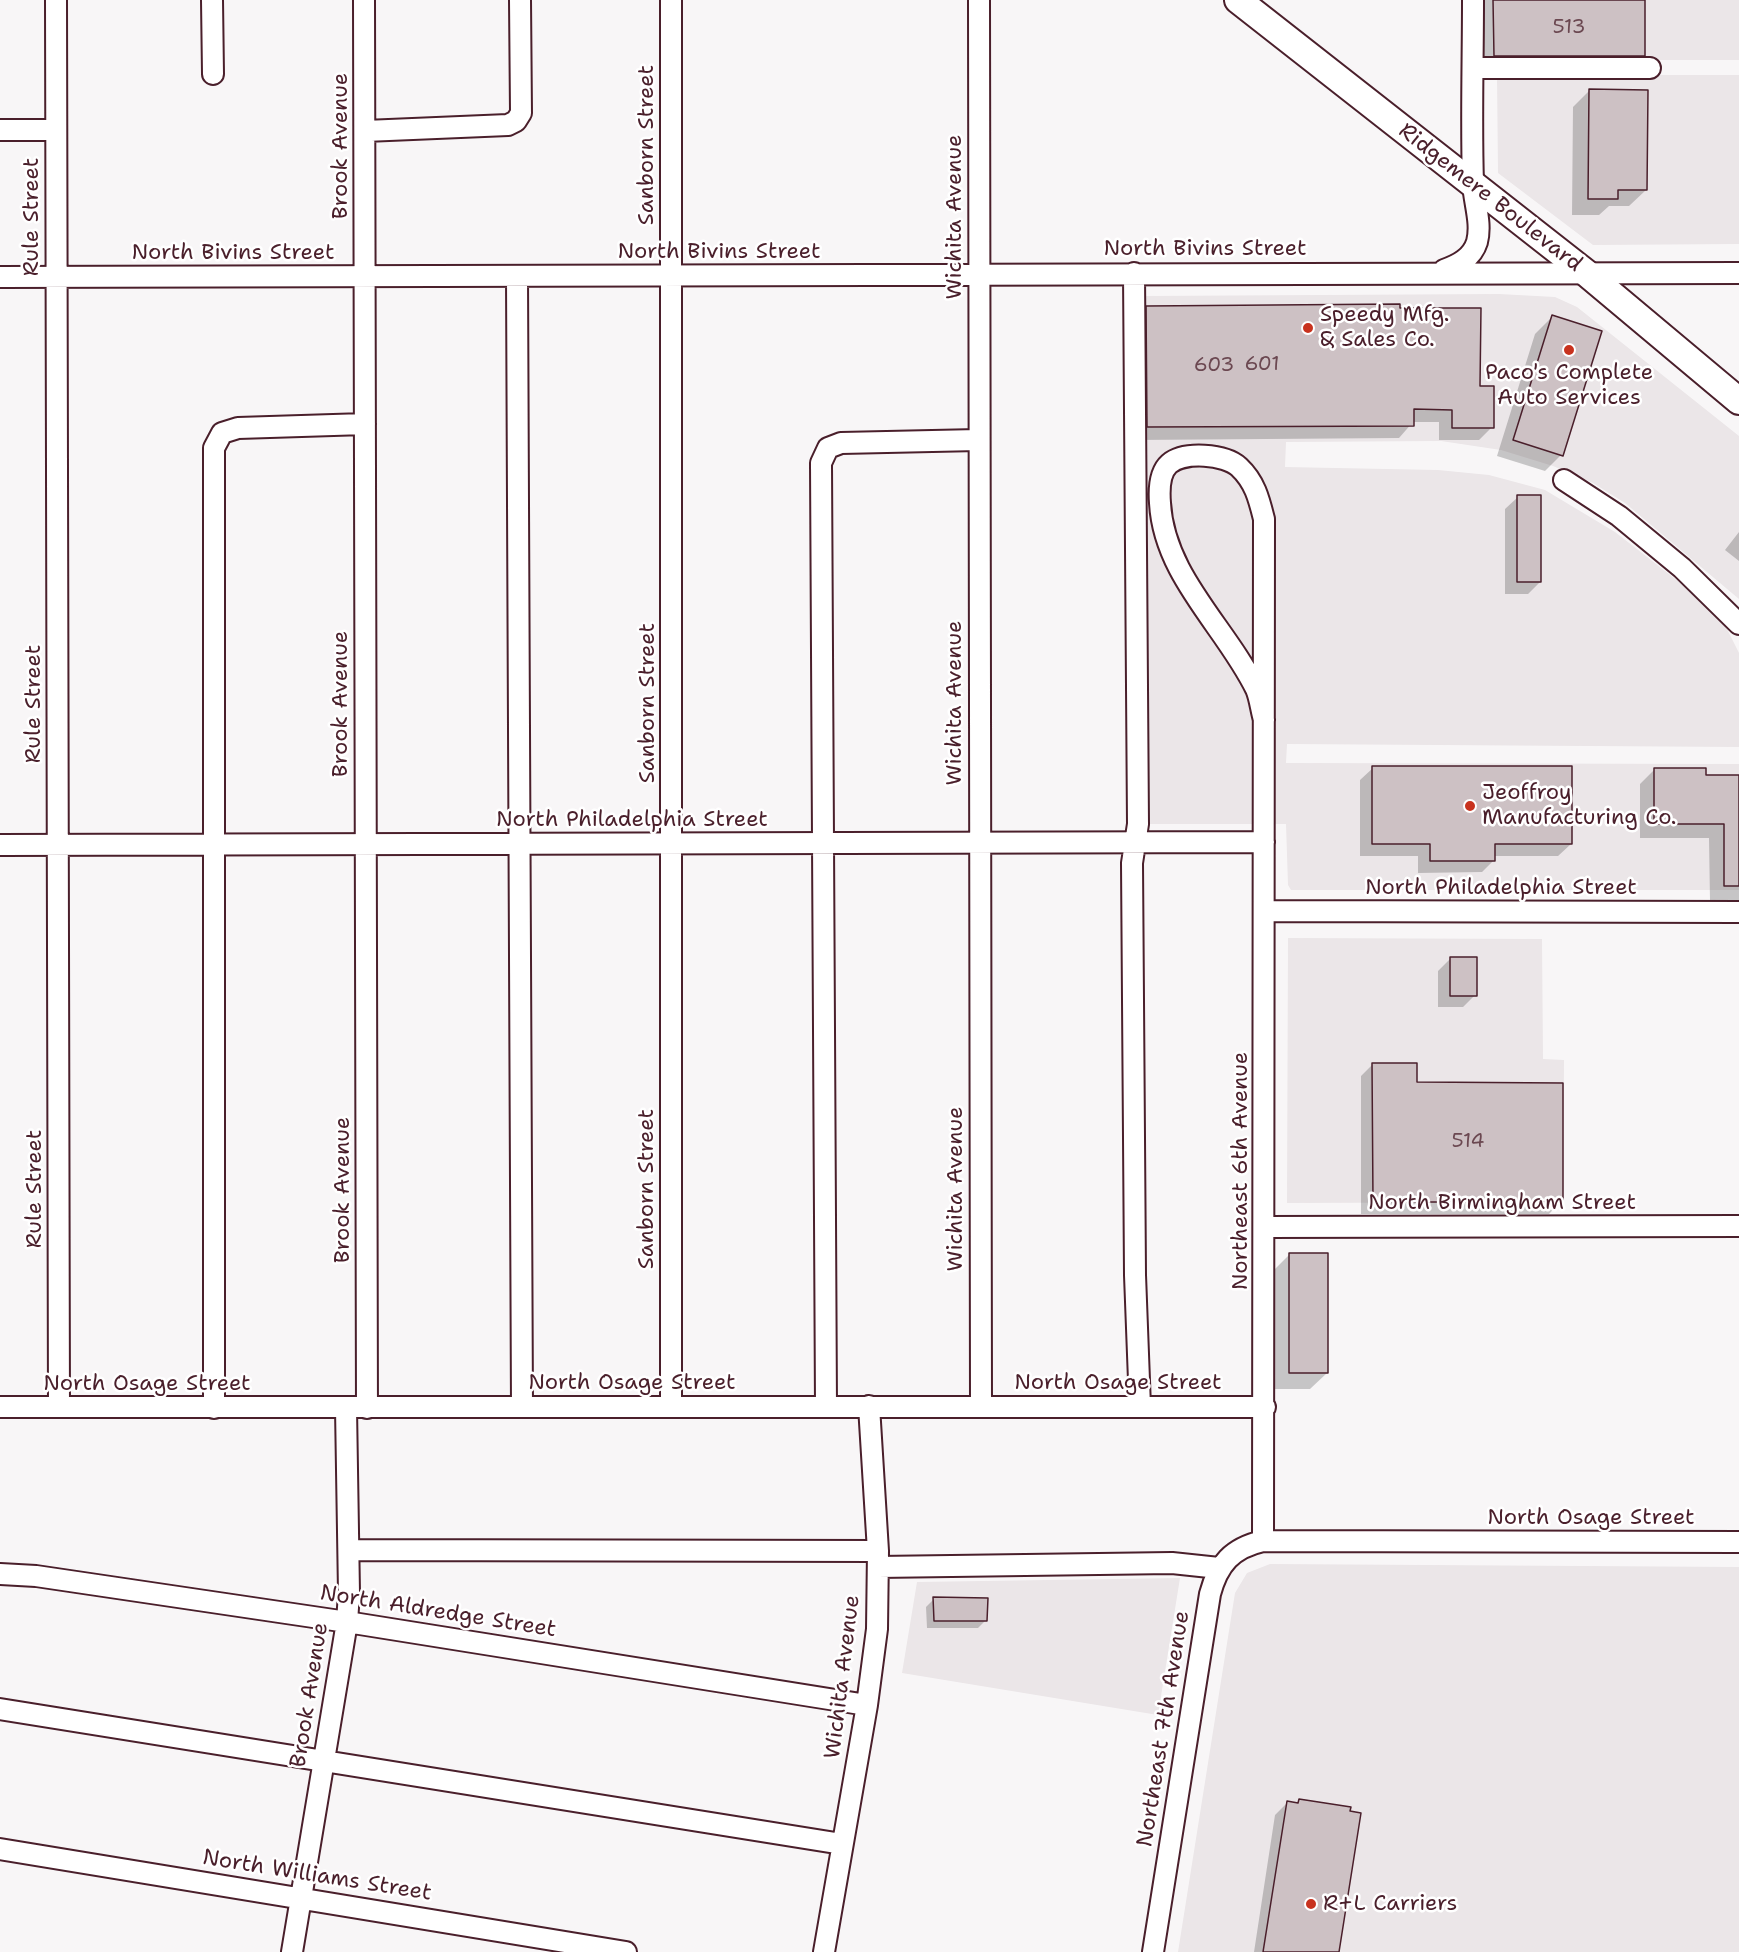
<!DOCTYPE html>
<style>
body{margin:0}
canvas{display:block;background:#f8f6f7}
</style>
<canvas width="1739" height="1952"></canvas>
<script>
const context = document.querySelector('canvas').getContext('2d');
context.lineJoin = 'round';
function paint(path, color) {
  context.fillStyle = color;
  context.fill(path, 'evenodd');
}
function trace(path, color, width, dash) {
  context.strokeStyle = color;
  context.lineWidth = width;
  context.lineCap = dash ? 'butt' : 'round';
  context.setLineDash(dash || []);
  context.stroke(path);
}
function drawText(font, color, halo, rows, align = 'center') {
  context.font = font + ' "Shantell Sans",sans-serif';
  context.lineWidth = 5;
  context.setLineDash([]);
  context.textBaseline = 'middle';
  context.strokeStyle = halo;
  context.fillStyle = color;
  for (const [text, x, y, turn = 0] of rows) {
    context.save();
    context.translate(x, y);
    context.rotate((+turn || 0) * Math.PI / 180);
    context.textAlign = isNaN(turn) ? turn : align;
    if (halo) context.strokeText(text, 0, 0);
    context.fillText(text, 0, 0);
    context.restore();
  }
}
const built = new Path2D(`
 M 1493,0 L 1739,0 L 1739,60 L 1494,60 Z
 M 1497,75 L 1739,75 L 1739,244 L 1593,245 L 1498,173 Z
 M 1499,294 L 1555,297 L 1577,307 L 1739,436 L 1739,599 L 1625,503 L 1593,483 L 1553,466 L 1501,450 L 1441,441 L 1286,442 L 1285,467 L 1438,470 L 1489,475 L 1545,490 L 1615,532 L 1719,613 L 1739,653 L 1739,747 L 1287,744 L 1286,763 L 1739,764 L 1739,890 L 1291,890 L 1288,885 L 1286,824 L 1146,824 L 1144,296 Z
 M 1288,938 L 1542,939 L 1543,1059 L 1564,1060 L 1563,1202 L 1287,1203 Z
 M 1270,1564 L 1739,1567 L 1739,1952 L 1178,1952 L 1235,1593 L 1247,1573 Z
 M 1180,1578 L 1158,1715 L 902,1673 L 917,1582 Z`);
const shadow = new Path2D(`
 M 1482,0 L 1643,0 L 1643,55 L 1631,68 L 1482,68 Z
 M 1589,91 L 1646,190 L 1629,206 L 1609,206 L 1599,215 L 1572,215 L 1573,107 Z
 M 1147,307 L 1399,309 L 1479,387 L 1492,427 L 1479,440 L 1439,440 L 1439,422 L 1413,422 L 1399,438 L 1135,440 L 1134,321 Z
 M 1552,317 L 1561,455 L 1545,471 L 1497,456 L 1535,334 Z
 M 1518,497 L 1540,582 L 1528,594 L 1505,594 L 1505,509 Z
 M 1739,532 L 1739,561 L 1725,550 Z
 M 1373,768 L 1571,844 L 1558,856 L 1494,856 L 1494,860 L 1482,872 L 1418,873 L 1418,856 L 1360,856 L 1360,780 Z
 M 1655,769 L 1704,776 L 1739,776 L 1739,901 L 1710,901 L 1709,838 L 1640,838 L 1640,784 Z
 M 1451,958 L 1475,995 L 1463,1007 L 1438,1007 L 1438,971 Z
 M 1373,1064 L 1561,1201 L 1549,1214 L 1361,1214 L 1361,1076 Z
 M 1289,1255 L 1327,1373 L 1310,1389 L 1273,1389 L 1273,1271 Z
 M 934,1599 L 986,1620 L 978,1628 L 927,1628 L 926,1607 Z
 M 1300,1801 L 1337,1952 L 1254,1952 L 1275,1815 L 1288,1802 L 1297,1804 Z`);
const building = new Path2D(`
 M 1493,0 L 1645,0 L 1645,56 L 1494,56 Z
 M 1589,89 L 1648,90 L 1647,190 L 1618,190 L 1618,199 L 1588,199 Z
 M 1400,304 L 1400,308 L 1481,308 L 1480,386 L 1494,386 L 1494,428 L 1452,428 L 1452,410 L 1414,409 L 1414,426 L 1147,427 L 1146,306 Z
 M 1552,315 L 1602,331 L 1563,456 L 1513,440 Z
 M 1517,495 L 1541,495 L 1541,582 L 1517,582 Z
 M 1372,766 L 1572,766 L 1572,844 L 1495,844 L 1495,861 L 1430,861 L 1430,844 L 1372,844 Z
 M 1654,768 L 1706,768 L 1706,775 L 1739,775 L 1739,886 L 1724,886 L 1724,824 L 1654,824 Z
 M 1450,957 L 1477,957 L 1477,996 L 1450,996 Z
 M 1372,1063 L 1417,1063 L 1417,1082 L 1563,1083 L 1563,1202 L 1373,1202 Z
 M 1289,1253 L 1328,1253 L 1328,1373 L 1289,1373 Z
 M 933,1597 L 988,1598 L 987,1621 L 934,1621 Z
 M 1299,1799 L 1351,1807 L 1350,1811 L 1361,1813 L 1339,1952 L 1263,1952 L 1287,1801 L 1298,1803 Z`);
const minor = new Path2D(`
 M 56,0 L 59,1407
 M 212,0 L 213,74
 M 364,0 L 367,1408
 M 671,0 L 671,1406
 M 979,0 L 981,1406
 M 1473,68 L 1650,68
 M 0,130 L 56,130
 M 365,131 L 508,125 L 516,121 L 521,113 L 520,0
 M 1444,270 C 1458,265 1472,258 1477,242 C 1482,223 1474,203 1473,183 C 1471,122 1473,61 1473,0
 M 1134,273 L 1138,824 L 1132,863 L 1135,1275 L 1140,1407
 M 517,276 L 522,1407
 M 0,277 L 1739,273
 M 1564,480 L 1619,516 L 1682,568 L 1739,624
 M 0,845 L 1264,842
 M 1264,911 L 1739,912
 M 1265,1227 L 1739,1226
 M 826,1406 L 821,463 L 828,448 L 841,443 L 978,440
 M 0,1407 L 1265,1407
 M 214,1408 L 214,448 L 222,433 L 238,428 L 365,424
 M 1263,1541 L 1264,519 C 1259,499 1255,482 1239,467 C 1225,454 1184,451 1169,464 C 1159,473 1159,490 1160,503 C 1164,576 1226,627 1256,689 C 1260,698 1261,710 1264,720
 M 349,1550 L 878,1551
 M 878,1567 L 1172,1563 L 1219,1568
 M 0,1574 L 36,1576 L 347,1622 L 867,1705
 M 0,1709 L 842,1844
 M 0,1849 L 626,1952
 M 292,1952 L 347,1622 L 349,1593 L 346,1408
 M 824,1952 L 867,1705 L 877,1629 L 878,1551 L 869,1406
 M 1153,1952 L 1210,1594 C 1218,1564 1232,1548 1263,1541 L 1739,1542`);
const major = new Path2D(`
 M 1238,0 L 1585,272 L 1739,401`);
const markers = [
 [1308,328,6,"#c8321e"],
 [1569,350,6,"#c8321e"],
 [1470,806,6,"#c8321e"],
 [1311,1904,6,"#c8321e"]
];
const numberNames = [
 ["513",1569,28],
 ["601",1262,365],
 ["603",1214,366],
 ["514",1468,1142]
];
const streetNames = [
 ["Sanborn Street",647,145,-90],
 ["Brook Avenue",341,146,-90],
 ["Ridgemere Boulevard",1490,198,38],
 ["Rule Street",32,217,-90],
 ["Wichita Avenue",955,217,-90],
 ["North Bivins Street",1205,249],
 ["North Bivins Street",719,252],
 ["North Bivins Street",233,253],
 ["Sanborn Street",648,703,-90],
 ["Wichita Avenue",955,703,-90],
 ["Rule Street",34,704,-90],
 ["Brook Avenue",341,704,-90],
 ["North Philadelphia Street",632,820],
 ["North Philadelphia Street",1501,888],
 ["Northeast 6th Avenue",1241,1171,-90],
 ["Rule Street",35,1189,-90],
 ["Sanborn Street",647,1189,-90],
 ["Wichita Avenue",956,1189,-90],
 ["Brook Avenue",343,1190,-90],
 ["North Birmingham Street",1502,1203],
 ["North Osage Street",632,1383],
 ["North Osage Street",1118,1383],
 ["North Osage Street",147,1384],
 ["North Osage Street",1591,1518],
 ["North Aldredge Street",438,1612,9],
 ["Wichita Avenue",843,1677,-83],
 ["Brook Avenue",310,1695,-81],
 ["Northeast 7th Avenue",1164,1729,-81],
 ["North Williams Street",317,1876,9]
];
const poiNames = [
 ["Speedy Mfg.",1320,315],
 ["& Sales Co.",1320,340],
 ["Paco's Complete",1569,373,"center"],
 ["Auto Services",1569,398,"center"],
 ["Jeoffroy",1482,793],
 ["Manufacturing Co.",1482,818],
 ["R+L Carriers",1323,1904]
];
paint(built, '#ebe6e8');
paint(shadow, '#0003');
paint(building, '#cdc1c4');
trace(building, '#4a1f2b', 1.5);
trace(minor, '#4a1f2b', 24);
trace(major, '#4a1f2b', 30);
trace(minor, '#fff', 20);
trace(major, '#fff', 26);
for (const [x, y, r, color] of markers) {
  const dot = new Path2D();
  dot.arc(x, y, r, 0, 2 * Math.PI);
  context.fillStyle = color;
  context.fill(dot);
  trace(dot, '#fff', 2);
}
drawText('20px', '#6b4851', null, numberNames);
drawText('22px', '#4a1f2b', '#fff', streetNames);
drawText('22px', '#4a1f2b', '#fff', poiNames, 'left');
</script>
